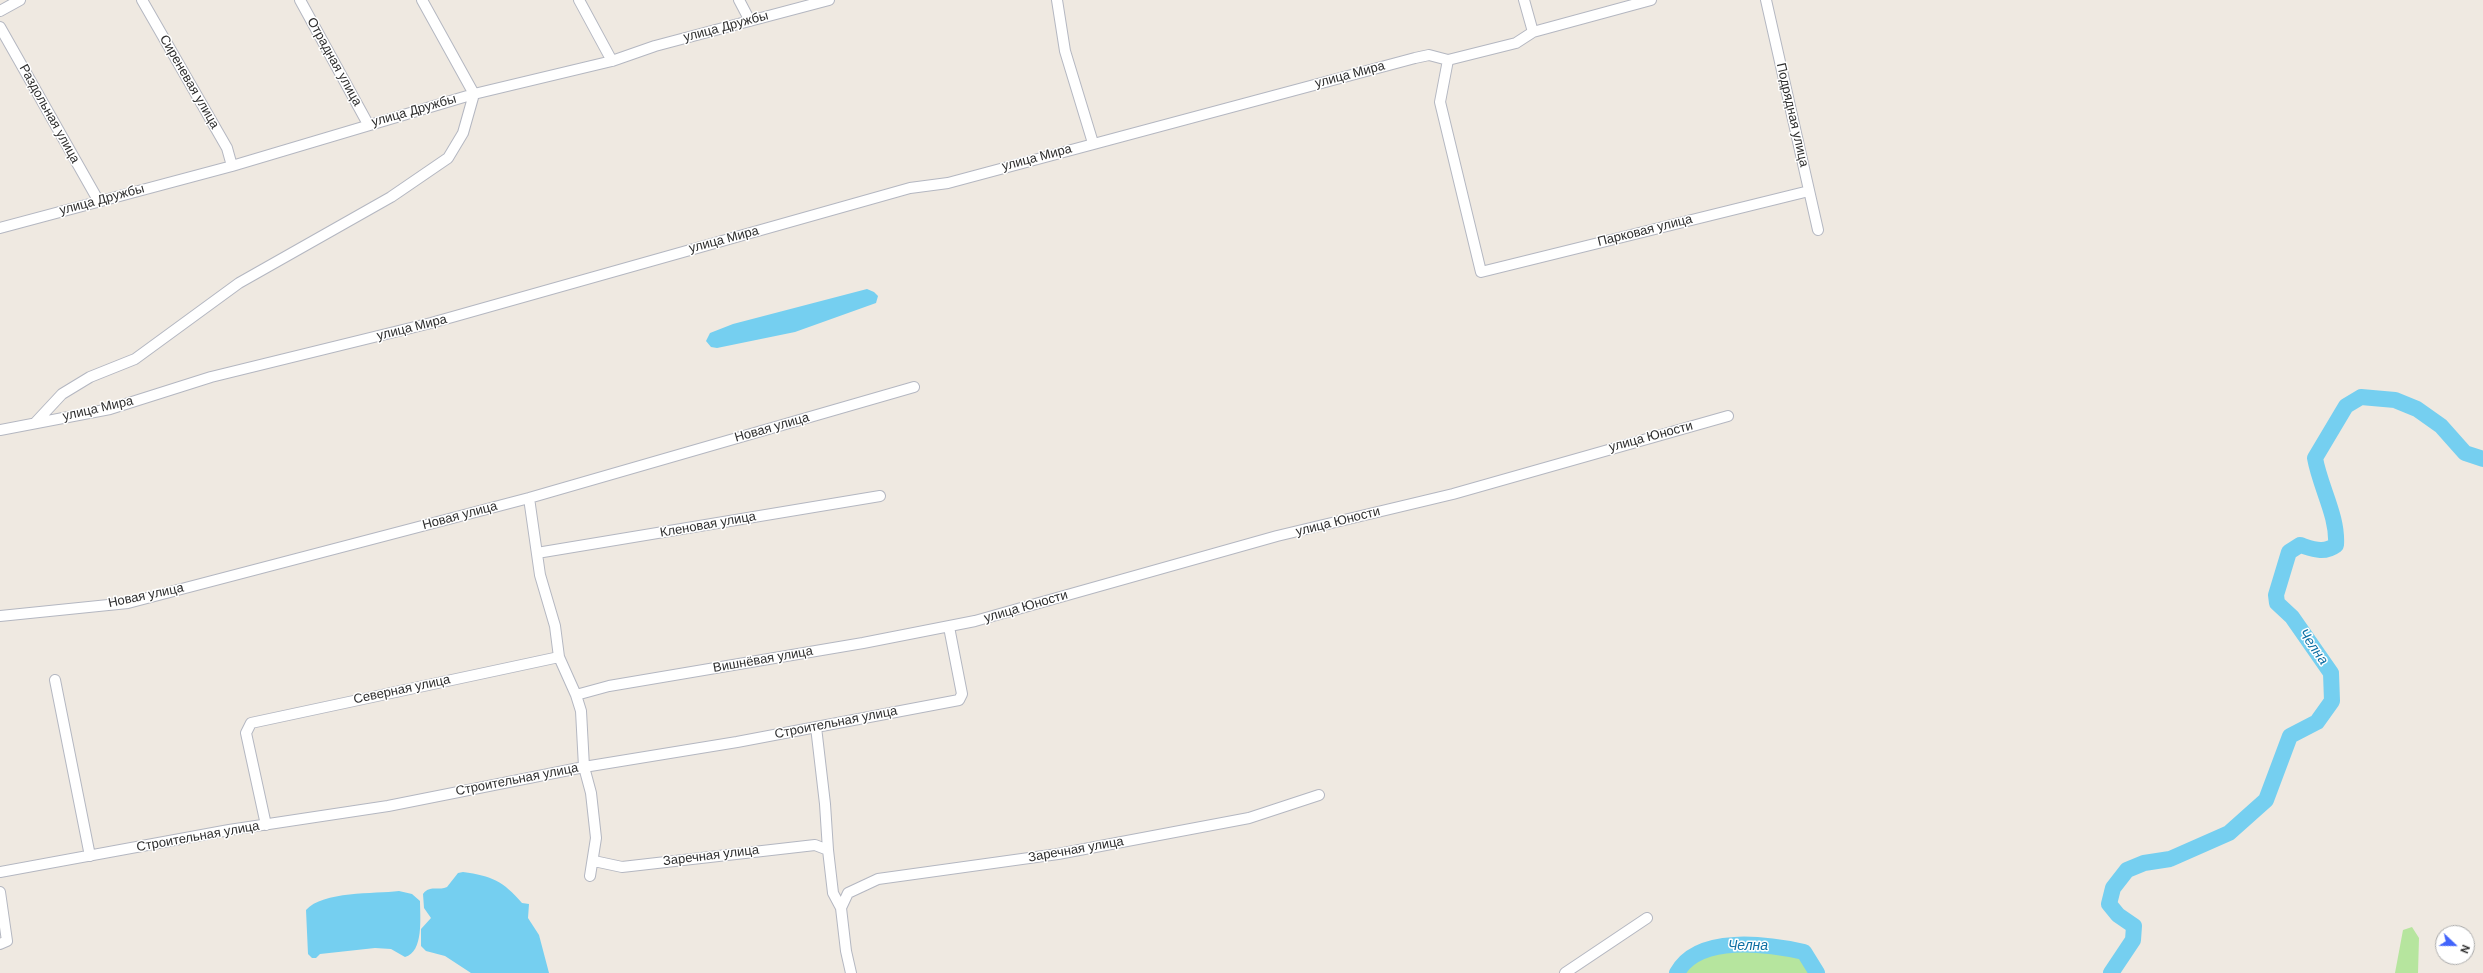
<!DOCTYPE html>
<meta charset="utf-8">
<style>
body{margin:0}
#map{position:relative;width:2483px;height:973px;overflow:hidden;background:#efe9e1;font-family:"DM Sans",sans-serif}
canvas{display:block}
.north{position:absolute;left:2435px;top:925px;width:40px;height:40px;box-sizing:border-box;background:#fff;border:1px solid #ababab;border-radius:50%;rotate:112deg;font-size:11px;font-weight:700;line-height:16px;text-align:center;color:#2e2e2e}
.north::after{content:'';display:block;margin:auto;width:14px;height:18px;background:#4264fb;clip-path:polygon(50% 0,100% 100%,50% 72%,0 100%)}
</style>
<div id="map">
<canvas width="2483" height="973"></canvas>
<div class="north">N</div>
</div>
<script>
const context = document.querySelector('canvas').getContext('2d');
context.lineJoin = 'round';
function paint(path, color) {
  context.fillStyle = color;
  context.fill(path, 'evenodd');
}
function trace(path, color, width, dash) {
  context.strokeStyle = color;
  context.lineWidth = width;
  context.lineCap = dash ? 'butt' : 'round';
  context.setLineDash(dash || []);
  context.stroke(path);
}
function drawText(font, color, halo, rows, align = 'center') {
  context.font = font + ' "DM Sans",sans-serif';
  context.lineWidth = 3;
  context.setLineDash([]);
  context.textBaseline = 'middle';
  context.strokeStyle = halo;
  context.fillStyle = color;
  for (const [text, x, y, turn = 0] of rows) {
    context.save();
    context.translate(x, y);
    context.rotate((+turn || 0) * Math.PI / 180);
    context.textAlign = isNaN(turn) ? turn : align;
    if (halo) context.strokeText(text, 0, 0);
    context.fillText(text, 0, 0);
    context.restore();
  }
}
const green = new Path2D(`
 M 2412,927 L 2419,938 L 2418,973 L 2395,973 L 2403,930 Z
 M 1784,948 L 1804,954 L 1805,965 L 1809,973 L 1677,973 C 1686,946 1760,948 1784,948 Z`);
const water = new Path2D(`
 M 867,289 L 874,292 L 878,296 L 876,303 L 795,332 L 717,348 L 711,347 L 706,341 L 710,333 L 733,324 Z
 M 463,872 C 492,876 503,881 522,903 L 529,904 L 528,918 L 539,935 L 549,973 L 471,973 L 445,956 L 426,951 L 421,946 L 421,929 L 431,918 L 424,908 L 423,894 C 430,885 437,891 447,887 L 458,873 Z
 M 399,891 L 412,894 L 420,901 C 420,917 424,952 405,957 L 391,949 L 375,948 L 320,954 L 316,958 L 312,958 L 308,954 L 306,910 C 323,891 374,894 399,891 Z`);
const river = new Path2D(`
 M 1677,973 C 1698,934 1767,944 1804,952 L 1817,973
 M 2111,973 L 2133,940 L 2134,926 L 2118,915 L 2109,904 L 2113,888 L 2127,870 L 2144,863 L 2170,859 L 2229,833 L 2266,800 L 2290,736 L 2317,722 L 2332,701 L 2331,673 L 2292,617 L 2277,603 L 2276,595 L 2289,552 L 2300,545 C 2313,549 2324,554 2336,545 C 2338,516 2320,487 2315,458 L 2346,406 L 2361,397 L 2395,400 L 2417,409 L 2441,426 L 2465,453 L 2483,459`);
const street = new Path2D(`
 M 142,0 L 227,148 L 232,166
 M 300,0 L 368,124
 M 579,0 L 612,61
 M 739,0 L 750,21
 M 1057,0 L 1065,51 L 1093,143
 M 1524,0 L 1533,32
 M 1766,0 L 1818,230
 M 0,11 L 20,0
 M 0,27 L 98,200
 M 1448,60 L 1440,102 L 1481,272 L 1809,191
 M 0,228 L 232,166 L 474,94 L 612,61 L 655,46 L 829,0
 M 35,423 L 62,394 L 90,377 L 135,359 L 239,283 L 391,197 L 448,158 L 463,133 L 474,94 L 422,0
 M 0,430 L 110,409 L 211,377 L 431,323 L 910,188 L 948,183 L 1415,58 L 1429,55 L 1448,60 L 1516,43 L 1533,32 L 1651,0
 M 529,498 L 540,575 L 555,626 L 559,657 L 576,695 L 581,711 L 584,767 L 591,793 L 596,838 L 590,876
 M 537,553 L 880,496
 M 0,616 L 128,603 L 529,498 L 914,387
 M 55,680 L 90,856
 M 576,695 L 609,686 L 863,643 L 975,621 L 1277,536 L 1453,494 L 1728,416
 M 816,727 L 825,804 L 828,850
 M 266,825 L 246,733 L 251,723 L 559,657
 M 594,861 L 622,867 L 815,845 L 828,850 L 833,893 L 841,908
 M 0,872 L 229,830 L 388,806 L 584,767 L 737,742 L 959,700 L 962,694 L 949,627
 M 0,892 L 7,941 L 0,944
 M 851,973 L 846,951 L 841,908 L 848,893 L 878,879 L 1058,854 L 1249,818 L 1319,795
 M 1565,973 L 1647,918`);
const streetNames = [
 ["улица Дружбы",726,27,-15],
 ["Отрадная улица",334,62,61],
 ["улица Мира",1350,75,-15],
 ["Сиреневая улица",189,82,60],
 ["улица Дружбы",414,111,-16],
 ["Раздольная улица",49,114,61],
 ["Подрядная улица",1792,115,77],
 ["улица Мира",1037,158,-15],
 ["улица Дружбы",102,200,-15],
 ["Парковая улица",1645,231,-14],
 ["улица Мира",724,240,-15],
 ["улица Мира",412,328,-14],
 ["улица Мира",98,409,-13],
 ["Новая улица",772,428,-16],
 ["улица Юности",1651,437,-15],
 ["Новая улица",460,516,-15],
 ["улица Юности",1338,522,-14],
 ["Кленовая улица",708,525,-10],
 ["Новая улица",146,596,-12],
 ["улица Юности",1026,607,-16],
 ["Вишнёвая улица",763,660,-10],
 ["Северная улица",402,690,-12],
 ["Строительная улица",836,723,-11],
 ["Строительная улица",517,780,-11],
 ["Строительная улица",198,837,-10],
 ["Заречная улица",1076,850,-10],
 ["Заречная улица",711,856,-7]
];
const waterNames = [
 ["Челна",2313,647,55],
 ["Челна",1748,946]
];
paint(green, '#b6e59e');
paint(water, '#75cff0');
trace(river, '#75cff0', 16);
trace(street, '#b4b7c1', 12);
trace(street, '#fff', 10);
drawText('13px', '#2e2e2e', '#fff', streetNames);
drawText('italic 14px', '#0d6fa3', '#fff', waterNames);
</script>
